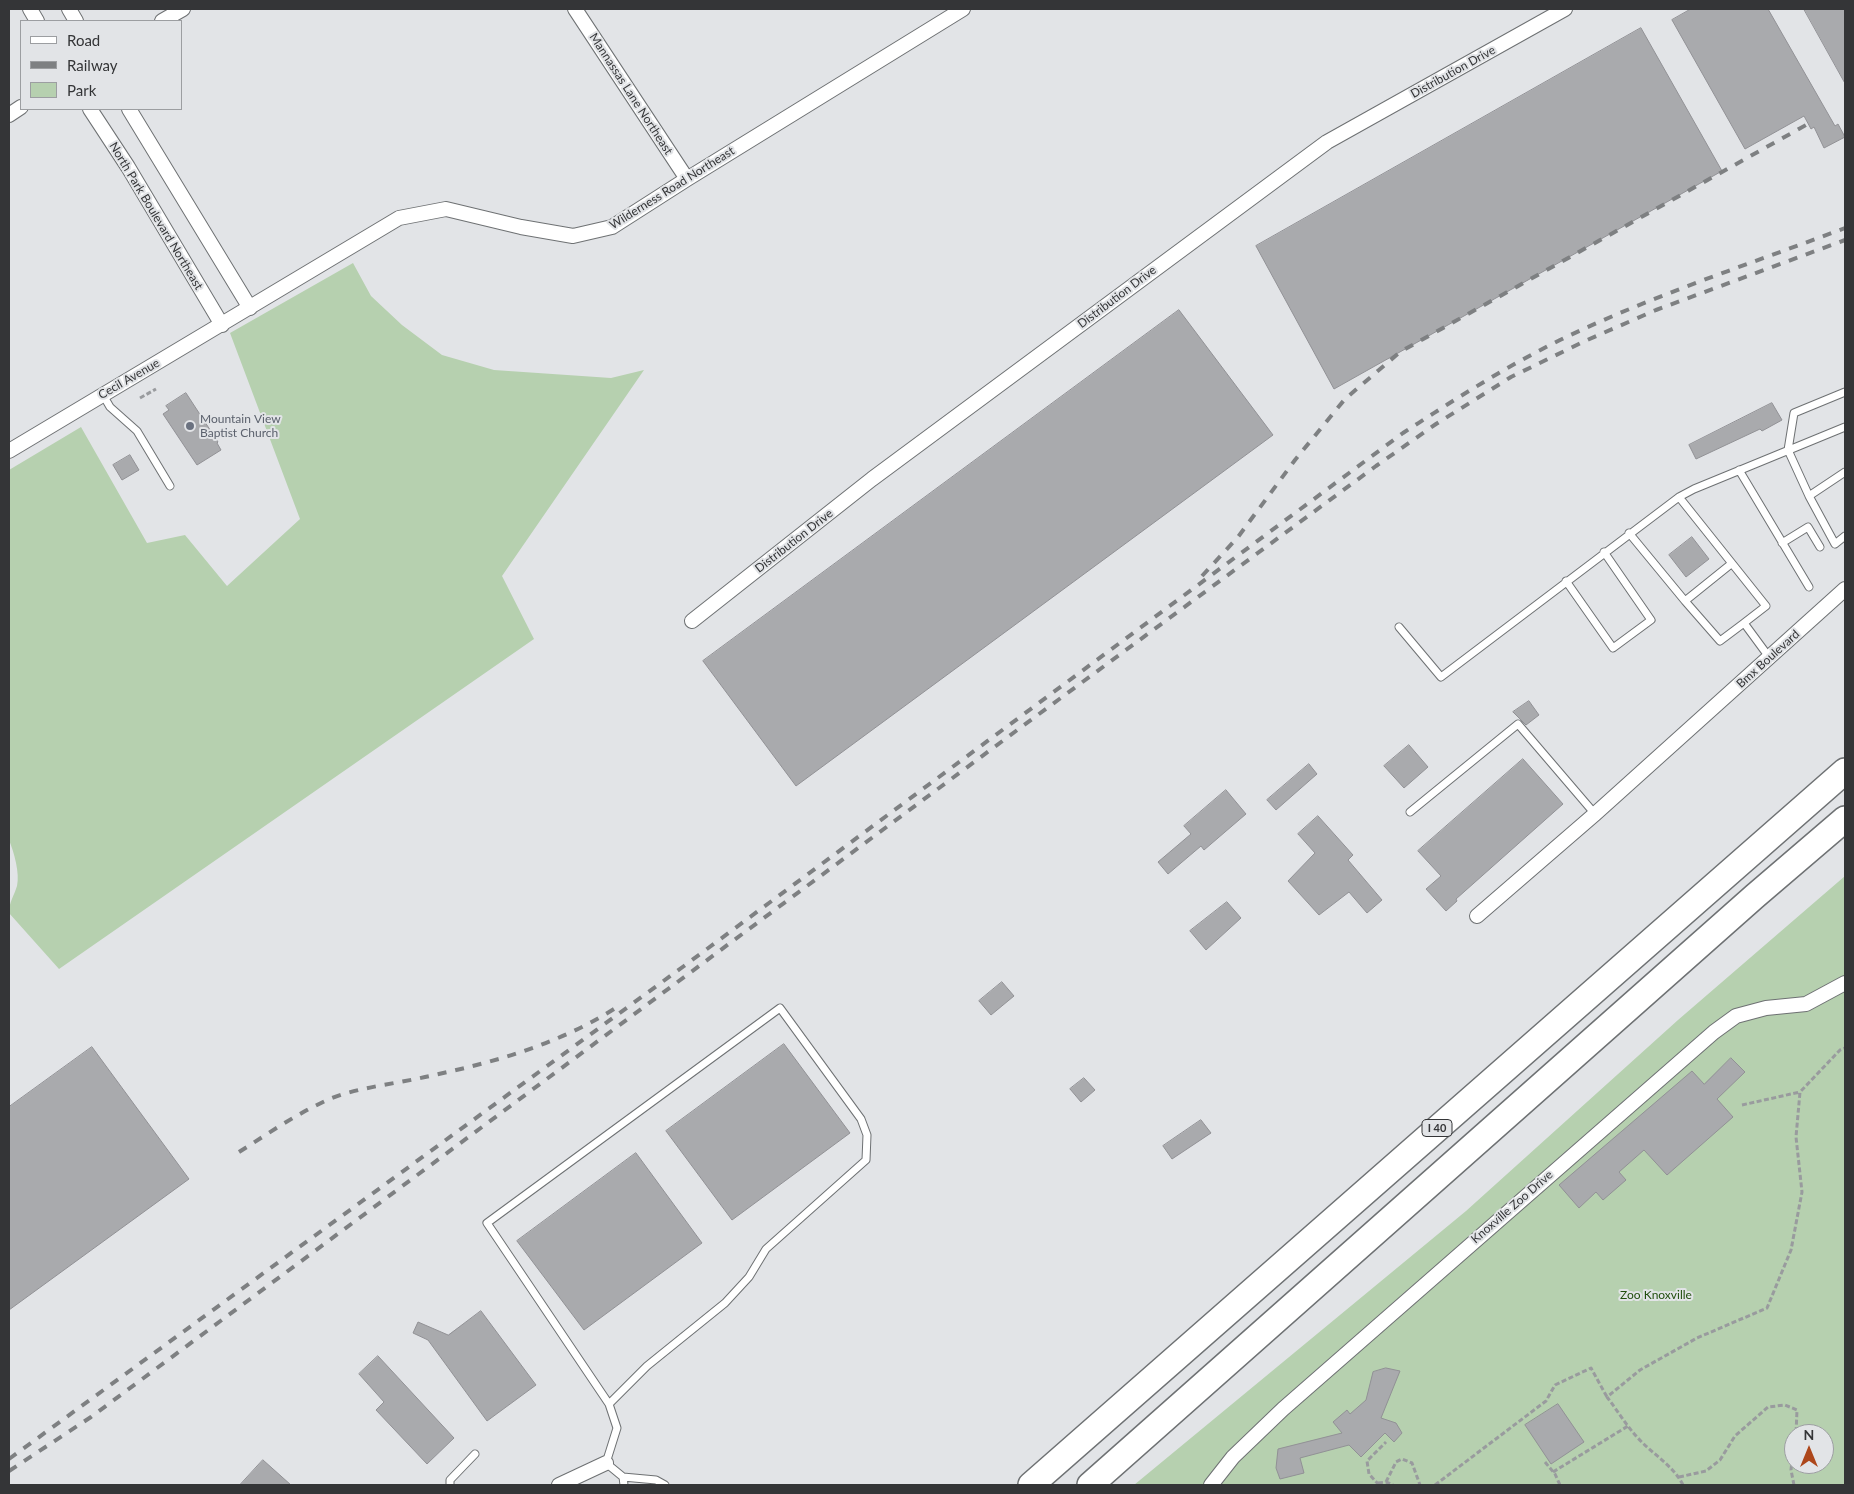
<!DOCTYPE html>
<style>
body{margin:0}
#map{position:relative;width:1854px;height:1494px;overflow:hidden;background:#e2e4e7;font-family:Lato,sans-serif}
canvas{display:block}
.frame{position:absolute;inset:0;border:10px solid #343537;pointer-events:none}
.legend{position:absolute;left:20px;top:20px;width:162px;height:90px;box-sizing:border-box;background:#e2e4e7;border:1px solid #9c9ea1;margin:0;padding:6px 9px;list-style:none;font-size:15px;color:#343537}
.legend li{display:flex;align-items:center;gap:10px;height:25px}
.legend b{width:25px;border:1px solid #9c9ea1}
.north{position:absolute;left:1784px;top:1424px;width:50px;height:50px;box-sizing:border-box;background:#e2e4e7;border:1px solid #9c9ea1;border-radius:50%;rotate:0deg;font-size:14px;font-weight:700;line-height:20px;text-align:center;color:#343537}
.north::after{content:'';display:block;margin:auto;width:18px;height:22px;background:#ad471b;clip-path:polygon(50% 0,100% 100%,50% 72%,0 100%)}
</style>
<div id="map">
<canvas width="1854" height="1494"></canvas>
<div class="frame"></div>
<ul class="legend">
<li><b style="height:6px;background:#fff"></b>Road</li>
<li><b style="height:6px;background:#7e8082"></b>Railway</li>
<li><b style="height:14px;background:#b6d0af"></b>Park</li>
</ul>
<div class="north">N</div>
</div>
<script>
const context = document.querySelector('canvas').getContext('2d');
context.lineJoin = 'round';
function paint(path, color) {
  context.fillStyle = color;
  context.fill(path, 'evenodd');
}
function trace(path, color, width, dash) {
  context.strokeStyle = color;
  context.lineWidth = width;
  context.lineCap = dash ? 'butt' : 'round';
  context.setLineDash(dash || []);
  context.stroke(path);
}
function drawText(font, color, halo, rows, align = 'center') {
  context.font = font + ' Lato,sans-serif';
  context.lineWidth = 4;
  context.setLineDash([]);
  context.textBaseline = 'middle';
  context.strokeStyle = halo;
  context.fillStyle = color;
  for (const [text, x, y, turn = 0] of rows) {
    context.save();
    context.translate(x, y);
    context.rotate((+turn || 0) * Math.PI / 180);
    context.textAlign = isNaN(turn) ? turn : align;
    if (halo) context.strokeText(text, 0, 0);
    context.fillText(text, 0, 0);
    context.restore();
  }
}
const green = new Path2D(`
 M 353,263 L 371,296 L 402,325 L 442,355 L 494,370 L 611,378 L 644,370 L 502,576 L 534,639 L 59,969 L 9,913 C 9,902 14,896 17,886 C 20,873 14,852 9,840 L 9,470 L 81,427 L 147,543 L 185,535 L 227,586 L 300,519 L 230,333 Z
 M 1845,876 L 1845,1485 L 1134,1485 L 1466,1211 L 1678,1020 ZM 1794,1434 L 1824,1434 L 1824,1464 L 1794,1464 Z`);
const building = new Path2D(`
 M 1691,9 L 1768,9 L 1835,126 L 1838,124 L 1845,137 L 1824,148 L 1814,127 L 1811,129 L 1804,116 L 1745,149 L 1672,20 Z
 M 1804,9 L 1845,9 L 1845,83 Z
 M 1641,28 L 1722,171 L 1334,389 L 1256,246 Z
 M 1179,310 L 1273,435 L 796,786 L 703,661 Z
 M 186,393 L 218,442 L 217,443 L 221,450 L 197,465 L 163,414 L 169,410 L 166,406 Z
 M 1772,403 L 1782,420 L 1762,431 L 1760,429 L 1696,459 L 1689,445 Z
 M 130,455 L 139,470 L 122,480 L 113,465 Z
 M 1692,537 L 1709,559 L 1686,577 L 1669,555 Z
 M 1529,701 L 1539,715 L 1526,725 L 1513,712 Z
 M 1409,745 L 1428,767 L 1404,788 L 1384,766 Z
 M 1523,759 L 1563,804 L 1456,899 L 1457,901 L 1446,911 L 1426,889 L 1441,876 L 1418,851 Z
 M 1309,764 L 1317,774 L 1276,810 L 1267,800 Z
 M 1226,790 L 1246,814 L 1204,850 L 1201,846 L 1168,874 L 1158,862 L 1191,834 L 1184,826 Z
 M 1318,816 L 1353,855 L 1348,860 L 1382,900 L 1367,913 L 1349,892 L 1319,915 L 1288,881 L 1315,853 L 1298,834 Z
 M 1227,902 L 1241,918 L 1206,950 L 1190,931 Z
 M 1002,982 L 1014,996 L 991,1015 L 979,1001 Z
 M 784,1044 L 850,1133 L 732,1220 L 666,1131 Z
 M 92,1047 L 189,1179 L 9,1310 L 9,1107 Z
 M 1731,1058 L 1745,1072 L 1717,1099 L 1733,1117 L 1667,1175 L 1644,1150 L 1619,1172 L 1626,1180 L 1603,1200 L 1596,1192 L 1579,1208 L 1559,1185 L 1692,1071 L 1704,1084 Z
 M 1084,1078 L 1095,1090 L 1081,1102 L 1070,1089 Z
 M 1201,1120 L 1211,1133 L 1172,1159 L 1163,1146 Z
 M 636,1153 L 702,1243 L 584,1330 L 517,1241 Z
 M 481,1311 L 536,1385 L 487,1421 L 428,1340 L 413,1333 L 418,1322 L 448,1335 Z
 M 378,1356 L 454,1438 L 427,1464 L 376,1410 L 384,1402 L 359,1374 Z
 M 1386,1368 L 1400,1371 L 1381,1418 L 1396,1423 L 1402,1433 L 1394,1442 L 1385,1433 L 1361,1457 L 1349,1445 L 1300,1458 L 1304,1473 L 1280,1479 L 1276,1468 L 1278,1449 L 1342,1433 L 1333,1422 L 1347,1410 L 1350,1414 L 1366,1400 L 1373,1372 Z
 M 1558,1404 L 1584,1442 L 1551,1464 L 1525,1425 Z
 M 263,1460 L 291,1485 L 240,1485 Z`);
const path = new Path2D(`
 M 140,398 L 156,389
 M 1742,1105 L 1800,1092
 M 1545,1462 L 1555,1474 L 1560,1485
 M 1553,1472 L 1628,1426
 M 1679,1477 L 1706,1471 L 1720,1460 L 1735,1436 L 1768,1407 L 1785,1405 L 1797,1410 L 1796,1434
 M 1386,1482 L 1396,1462 L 1402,1459 L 1412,1463 L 1420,1485
 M 1378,1483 L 1386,1482 L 1393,1485
 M 1379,1485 L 1369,1474 L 1367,1461 L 1386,1442
 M 1435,1485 L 1546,1401 L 1555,1385 L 1591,1368 L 1607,1397
 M 1683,1485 C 1673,1465 1652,1454 1637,1437 C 1626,1425 1617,1410 1607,1397 L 1640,1370 L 1697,1338 L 1767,1308 L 1791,1250 L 1802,1192 L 1796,1137 L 1800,1092 L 1840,1050 L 1845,1048
 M 1794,1485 L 1791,1470 L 1794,1443`);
const lane = new Path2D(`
 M 103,395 L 110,407 L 137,431 L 170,486
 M 1739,470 L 1809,587
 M 1845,472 L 1809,496 L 1835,544 L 1845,536
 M 1809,496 L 1788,450 L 1794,413 L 1845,392
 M 1679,497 L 1694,489 L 1845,427
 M 1629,533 L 1685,601
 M 1782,543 L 1808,527 L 1820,547
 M 1731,564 L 1685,601 L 1720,641 L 1744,623 L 1769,657
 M 1566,581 L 1613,648 L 1651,620 L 1604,552
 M 1399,627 L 1441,677 L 1679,497 L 1766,606 L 1744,623
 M 1410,812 L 1518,724 L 1595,814
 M 609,1404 L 487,1223 L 780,1008 L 861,1119 L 867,1135 L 866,1160 L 766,1249 L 749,1277 L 725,1303 L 647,1366 L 609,1404 L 617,1428 L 606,1463 L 623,1477 L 624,1485
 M 623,1477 L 656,1480 L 665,1485
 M 450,1485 L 450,1480 L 475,1454`);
const street = new Path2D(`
 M 30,9 L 37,21
 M 69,9 L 76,21
 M 575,9 L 687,179
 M 162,21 L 183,9
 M 90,109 L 128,167 L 222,325
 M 129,109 L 250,308
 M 9,115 L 21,107
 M 9,451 L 399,218 L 446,209 L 521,227 L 573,236 L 612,227 L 687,179 L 963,9
 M 692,621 L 872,479 L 1327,142 L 1565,9
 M 1477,916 L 1595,814 L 1845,589
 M 559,1485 L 606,1463
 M 1211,1485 L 1233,1457 L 1283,1409 L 1714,1032 L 1736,1016 L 1766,1008 L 1806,1004 L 1845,983`);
const highway = new Path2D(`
 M 1031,1485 L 1845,771
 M 1090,1485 L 1755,896 L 1845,819`);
const rail = new Path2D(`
 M 1202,576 L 1238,537 L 1295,460 L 1345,399 L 1400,352 L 1806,125
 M 239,1152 C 269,1133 299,1112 332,1098 C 361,1087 394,1084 425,1077 C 491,1063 555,1046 614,1009
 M 9,1459 L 684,966 L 1403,433 C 1454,400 1505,367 1560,340 C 1651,296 1750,264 1845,228
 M 9,1471 L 91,1417 L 1020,728 L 1376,466 L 1436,424 L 1511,377 L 1585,341 L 1656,310 L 1845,240`);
const markers = [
 [190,426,5,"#6b7280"]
];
const shields = [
 [1437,1128,30]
];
const shieldNames = [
 ["I 40",1437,1128]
];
const streetNames = [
 ["Distribution Drive",1453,72,-29],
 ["Mannassas Lane Northeast",631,94,57],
 ["Wilderness Road Northeast",672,188,-32],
 ["North Park Boulevard Northeast",156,216,59],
 ["Distribution Drive",1117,297,-37],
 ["Cecil Avenue",129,379,-30],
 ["Distribution Drive",794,541,-38],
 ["Bmx Boulevard",1768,659,-42],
 ["Knoxville Zoo Drive",1512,1207,-41]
];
const worshipNames = [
 ["Mountain View",200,419],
 ["Baptist Church",200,433]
];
const parkNames = [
 ["Zoo Knoxville",1656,1295]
];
paint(green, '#b6d0af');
paint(building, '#a9aaad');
trace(building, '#919195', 1);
trace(lane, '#6e7173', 9);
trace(street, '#6e7173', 16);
trace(highway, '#6e7173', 28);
trace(path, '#999b9e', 3, [5, 2.5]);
trace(lane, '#fff', 7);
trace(street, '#fff', 14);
trace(highway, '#fff', 25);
trace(rail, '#7e8082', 4, [9, 9]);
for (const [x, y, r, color] of markers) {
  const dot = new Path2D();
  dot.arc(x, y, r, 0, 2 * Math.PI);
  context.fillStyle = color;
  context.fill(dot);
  trace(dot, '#e2e4e7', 2);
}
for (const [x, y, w] of shields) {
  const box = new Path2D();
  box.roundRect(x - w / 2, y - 8.5, w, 17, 4);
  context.fillStyle = '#e2e4e7';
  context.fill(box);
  trace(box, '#343537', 1);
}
drawText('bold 11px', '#343537', null, shieldNames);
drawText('12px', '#343537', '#e2e4e7', streetNames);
drawText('12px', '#5b616d', '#e2e4e7', worshipNames, 'left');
drawText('12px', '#214f0e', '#e2e4e7', parkNames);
</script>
